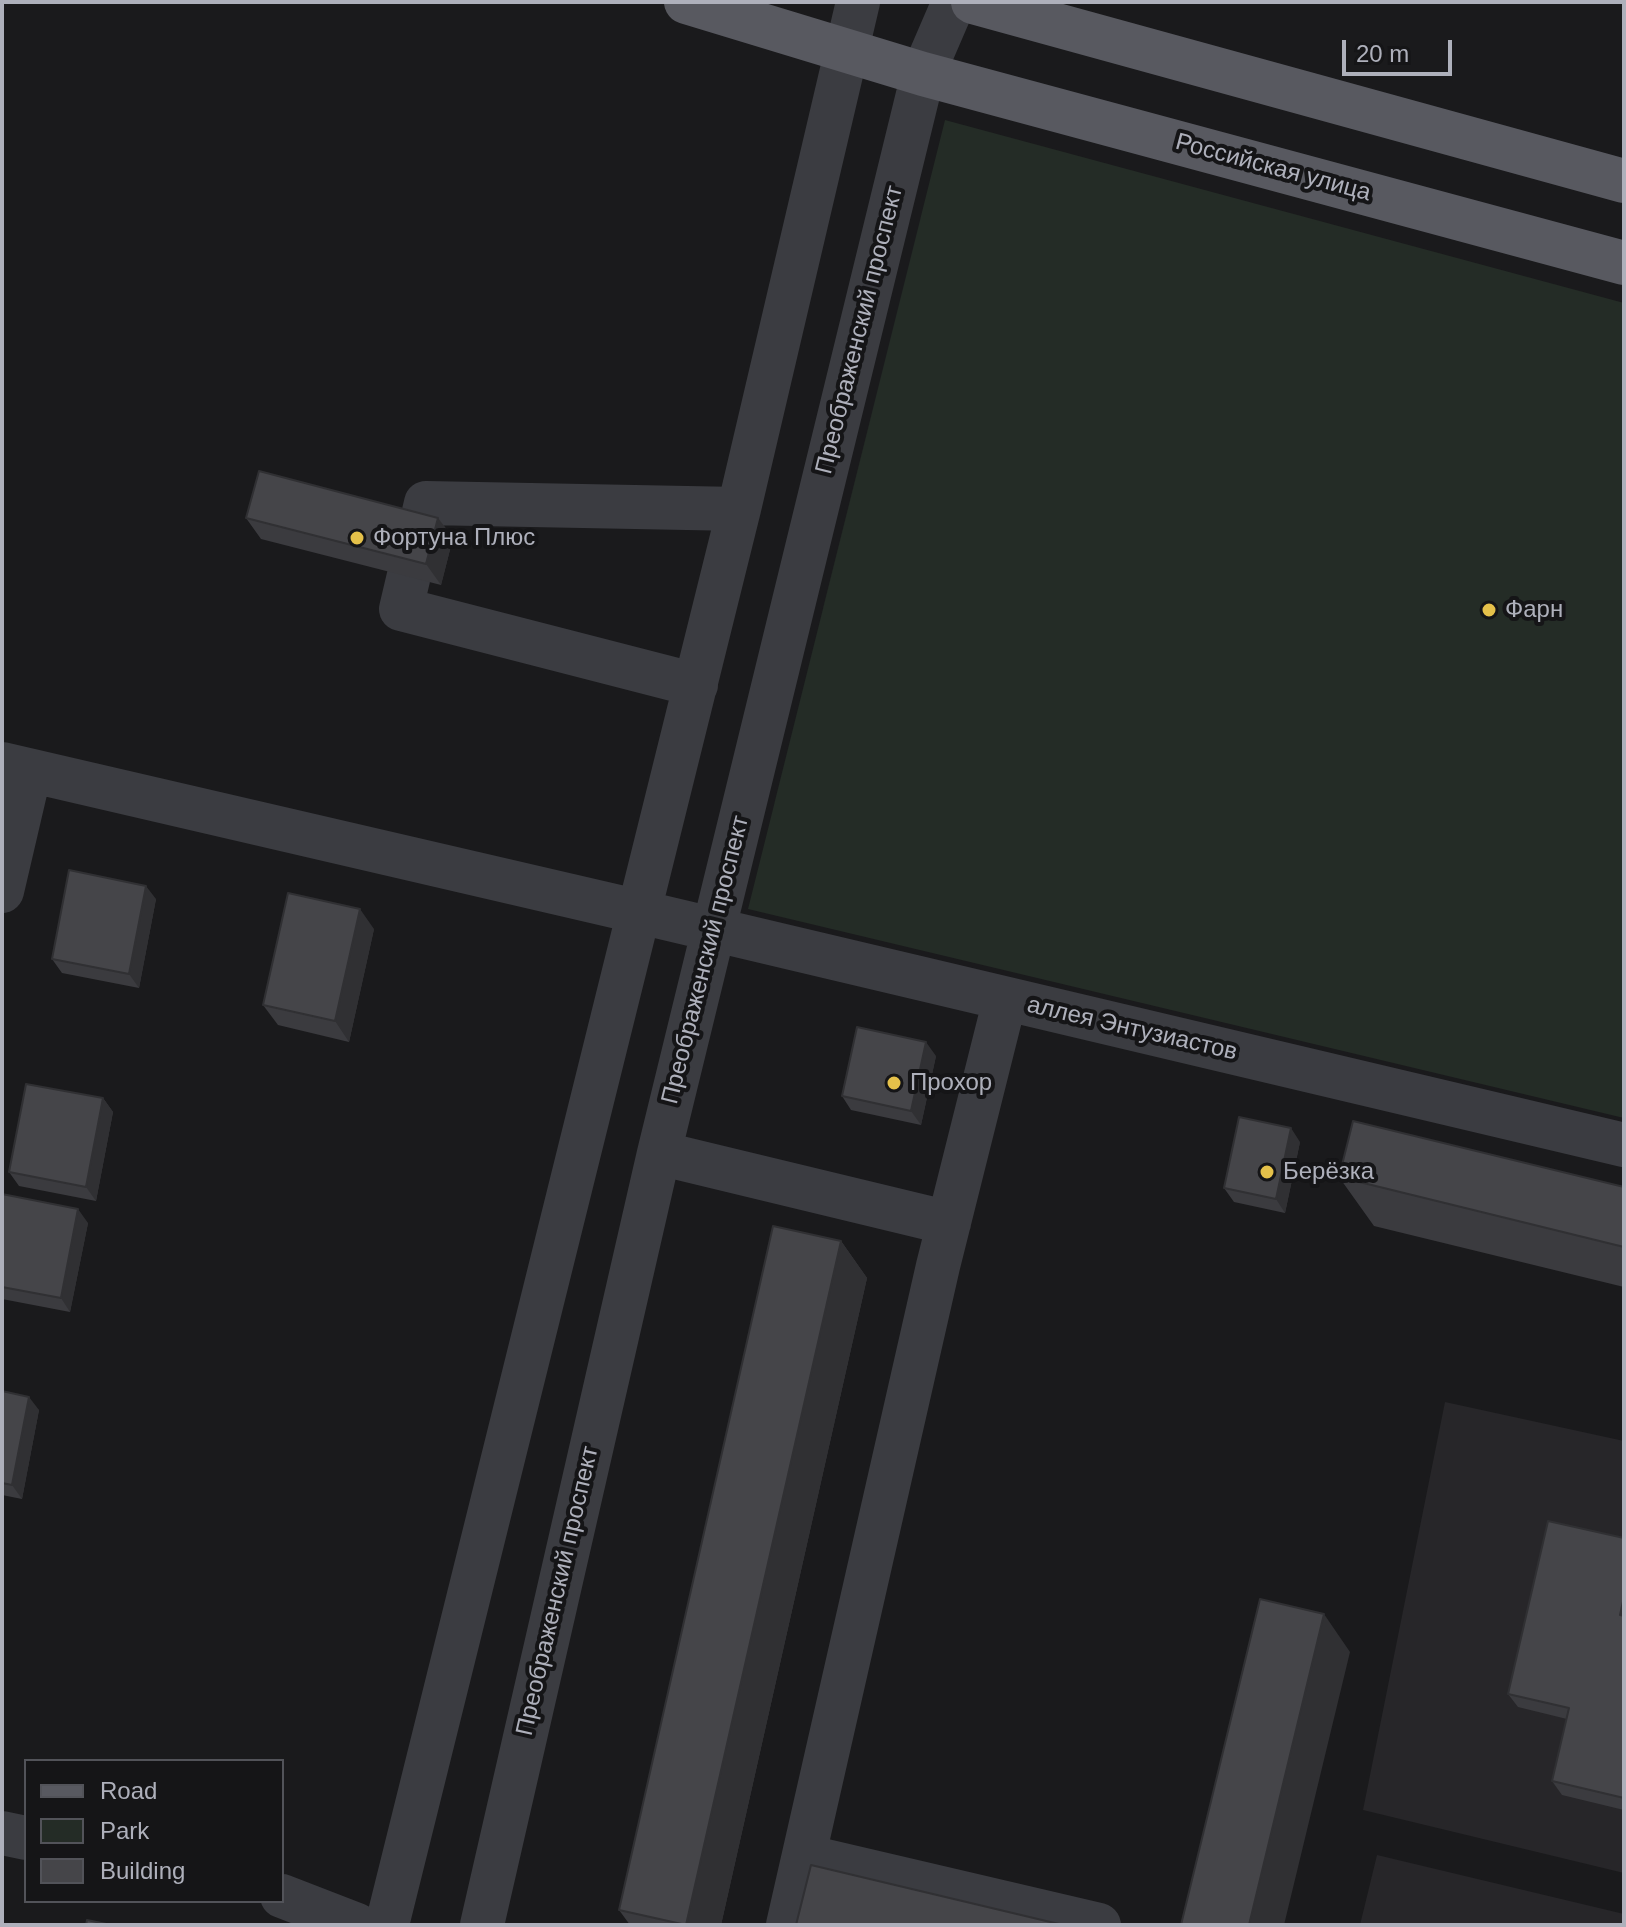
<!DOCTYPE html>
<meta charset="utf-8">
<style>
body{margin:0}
#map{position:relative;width:1626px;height:1927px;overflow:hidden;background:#1a1a1c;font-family:Arial,sans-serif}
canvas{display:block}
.frame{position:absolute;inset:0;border:4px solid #aeb0bb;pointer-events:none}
.legend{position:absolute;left:24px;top:1759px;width:260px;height:144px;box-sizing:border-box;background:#151517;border:2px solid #525359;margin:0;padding:10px 14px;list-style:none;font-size:24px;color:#aeb0bb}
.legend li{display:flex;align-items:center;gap:16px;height:40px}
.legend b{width:40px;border:2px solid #525359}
.scale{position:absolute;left:1342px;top:40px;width:110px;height:36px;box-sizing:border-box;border:4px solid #aeb0bb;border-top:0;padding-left:10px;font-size:24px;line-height:28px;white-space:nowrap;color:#aeb0bb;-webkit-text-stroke:6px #151517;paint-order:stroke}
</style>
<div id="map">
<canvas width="1626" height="1927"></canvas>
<div class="frame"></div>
<ul class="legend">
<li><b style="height:10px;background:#585960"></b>Road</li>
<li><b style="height:22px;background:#242c26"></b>Park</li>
<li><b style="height:22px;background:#454549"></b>Building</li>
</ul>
<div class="scale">20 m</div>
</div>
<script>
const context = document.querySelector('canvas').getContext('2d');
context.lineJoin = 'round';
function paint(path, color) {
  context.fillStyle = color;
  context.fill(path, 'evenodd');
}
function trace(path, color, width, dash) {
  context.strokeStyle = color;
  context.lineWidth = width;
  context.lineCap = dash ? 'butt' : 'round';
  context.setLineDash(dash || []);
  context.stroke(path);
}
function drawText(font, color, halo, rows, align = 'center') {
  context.font = font + ' Arial,sans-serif';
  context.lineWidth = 8;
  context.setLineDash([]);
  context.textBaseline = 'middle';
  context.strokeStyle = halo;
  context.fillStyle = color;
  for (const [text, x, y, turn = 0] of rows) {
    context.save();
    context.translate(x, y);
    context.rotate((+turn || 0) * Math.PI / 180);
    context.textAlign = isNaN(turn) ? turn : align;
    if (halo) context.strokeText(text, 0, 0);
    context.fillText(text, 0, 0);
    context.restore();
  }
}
const built = new Path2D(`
 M 1445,1402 L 1624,1441 L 1624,1873 L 1363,1810 Z
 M 1377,1855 L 1624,1914 L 1624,1925 L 1360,1925 Z`);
const green = new Path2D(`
 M 945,120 L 1624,303 L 1624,1118 L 748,909 Z`);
const minor = new Path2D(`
 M 696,685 L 401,609 L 426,503 L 739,509
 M 2,764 L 640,912 L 1624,1145
 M 2,891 L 30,771
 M 659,1153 L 949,1223
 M 2,1833 L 26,1838
 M 804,1856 L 1099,1925
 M 282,1896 L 357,1925
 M 387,1925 L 739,509 L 858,2
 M 482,1925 L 659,1153 L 923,74 L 954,2
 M 788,1925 L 938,1266 L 1005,999`);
const major = new Path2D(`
 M 686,2 L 923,74 L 1624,263
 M 973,2 L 1624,181`);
const wall = new Path2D(`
 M 246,518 L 438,518 L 453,538 L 441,585 L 261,539 Z
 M 156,899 L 139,988 L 62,973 L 52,959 Z
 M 374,929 L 349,1042 L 278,1025 L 263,1005 Z
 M 936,1056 L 921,1125 L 851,1110 L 842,1096 Z
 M 103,1098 L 113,1112 L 96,1201 L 19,1186 L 9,1172 Z
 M 1300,1142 L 1285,1213 L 1234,1202 L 1224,1188 Z
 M 1339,1177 L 1624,1187 L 1624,1287 L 1374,1226 Z
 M 2,1194 L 88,1223 L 70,1312 L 2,1299 Z
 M 841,1241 L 867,1278 L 721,1925 L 630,1925 L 619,1910 Z
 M 2,1391 L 39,1410 L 22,1499 L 2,1495 Z
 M 1624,1538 L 1624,1810 L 1562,1795 L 1552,1781 L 1567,1719 L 1518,1707 L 1508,1694 Z`);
const shadedWall = new Path2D(`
 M 438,518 L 453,538 L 441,585 L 426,564 Z
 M 146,886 L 156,899 L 139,988 L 129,974 Z
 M 360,909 L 374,929 L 349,1042 L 335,1021 Z
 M 926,1042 L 936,1056 L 921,1125 L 911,1111 Z
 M 103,1098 L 113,1112 L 96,1201 L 86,1187 Z
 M 1291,1128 L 1300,1142 L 1285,1213 L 1276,1199 Z
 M 78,1209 L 88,1223 L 70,1312 L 61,1298 Z
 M 841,1241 L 867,1278 L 721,1925 L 686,1925 Z
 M 29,1397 L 39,1410 L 22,1499 L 12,1485 Z
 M 1624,1597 L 1624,1621 L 1620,1615 Z
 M 1324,1614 L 1350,1652 L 1284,1925 L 1249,1925 Z`);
const building = new Path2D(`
 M 259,471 L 438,518 L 426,564 L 246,518 Z
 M 69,870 L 146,886 L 129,974 L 52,959 Z
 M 288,893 L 360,909 L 335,1021 L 263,1005 Z
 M 857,1027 L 926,1042 L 911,1111 L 842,1096 Z
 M 26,1084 L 103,1098 L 86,1187 L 9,1172 Z
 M 1239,1117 L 1291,1128 L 1276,1199 L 1224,1188 Z
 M 1353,1121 L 1624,1187 L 1624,1247 L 1339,1177 Z
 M 2,1194 L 78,1209 L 61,1298 L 2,1287 Z
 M 773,1226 L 841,1241 L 686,1925 L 619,1910 Z
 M 2,1391 L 29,1397 L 12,1485 L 2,1483 Z
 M 1548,1521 L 1624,1538 L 1624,1597 L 1620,1615 L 1624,1616 L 1624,1798 L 1552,1781 L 1569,1708 L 1508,1694 Z
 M 1260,1599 L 1324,1614 L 1249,1925 L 1181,1925 Z
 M 811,1865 L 1063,1925 L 796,1925 Z
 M 87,1920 L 111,1925 L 86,1925 Z`);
const markers = [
 [357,538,8,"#e5c14a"],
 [1489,610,8,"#e5c14a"],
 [894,1083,8,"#e5c14a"],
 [1267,1172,8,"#e5c14a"]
];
const streetNames = [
 ["Российская улица",1273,168,15],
 ["Преображенский проспект",860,330,-76],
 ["Преображенский проспект",706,960,-76],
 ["аллея Энтузиастов",1132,1029,13],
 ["Преображенский проспект",558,1591,-77]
];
const poiNames = [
 ["Фортуна Плюс",373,538],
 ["Фарн",1505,610],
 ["Прохор",910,1083],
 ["Берёзка",1283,1172]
];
paint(built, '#272629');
paint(green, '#242c26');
trace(minor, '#3b3c41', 44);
trace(major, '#585960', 44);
paint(wall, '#3b3b3f');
paint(shadedWall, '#303033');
paint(building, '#454549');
trace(building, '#303033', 2);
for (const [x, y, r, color] of markers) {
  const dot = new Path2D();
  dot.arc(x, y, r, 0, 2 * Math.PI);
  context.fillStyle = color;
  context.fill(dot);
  trace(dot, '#151517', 3);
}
drawText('24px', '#aeb0bb', '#151517', streetNames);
drawText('24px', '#aeb0bb', '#151517', poiNames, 'left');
</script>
